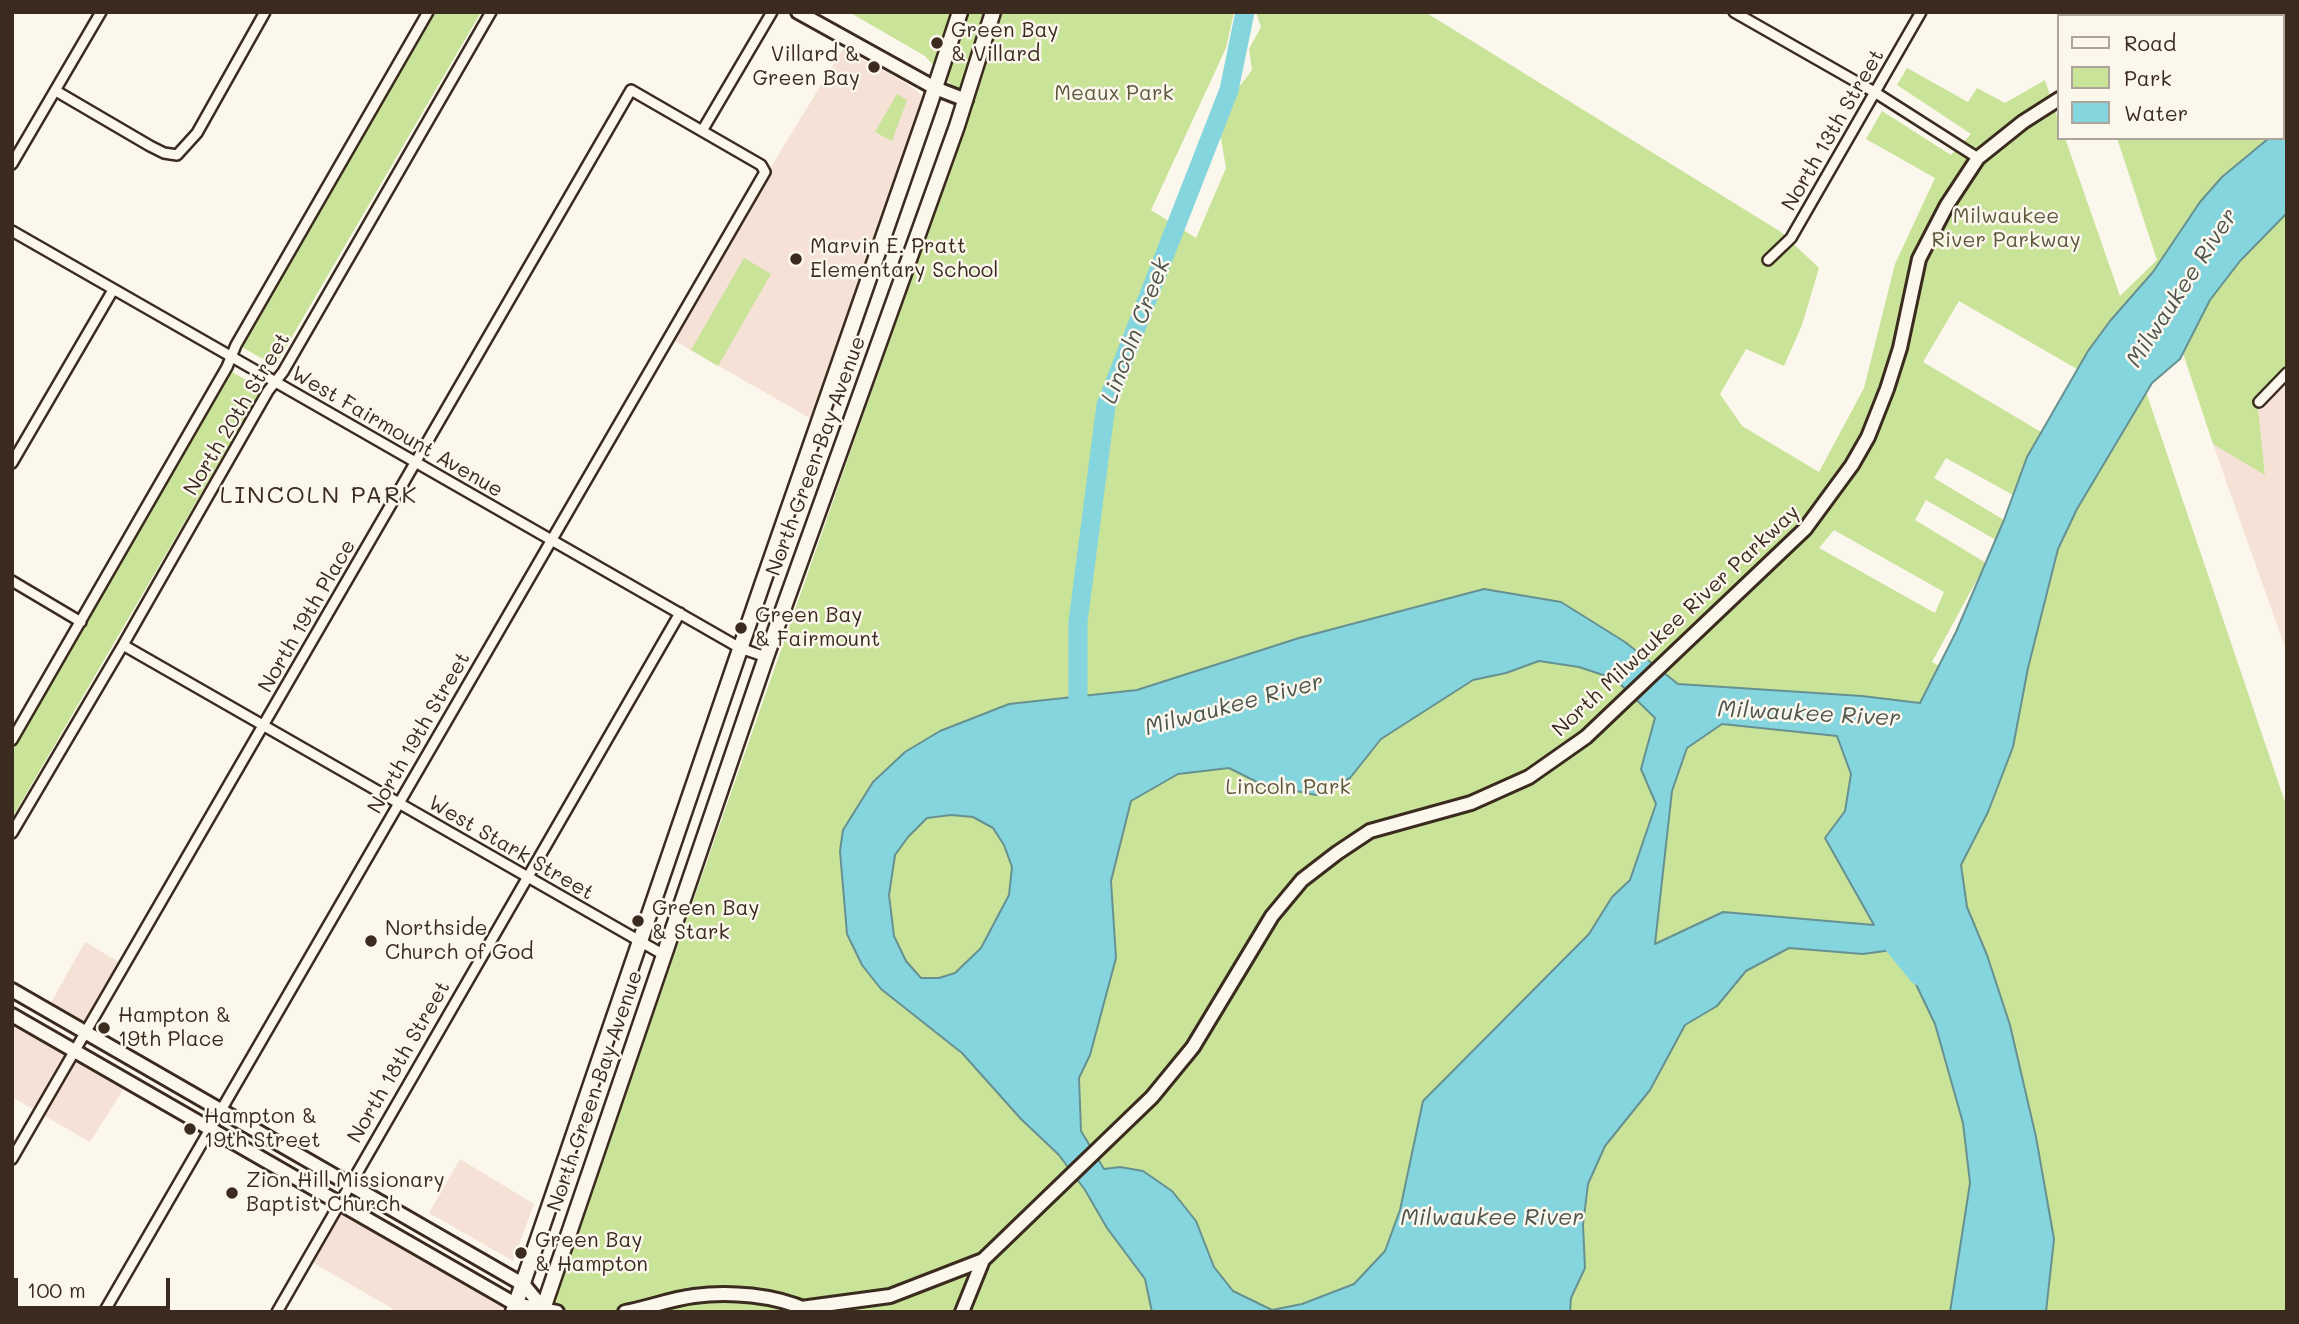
<!DOCTYPE html>
<style>
body{margin:0}
#map{position:relative;width:2299px;height:1324px;overflow:hidden;background:#fbf7ec;font-family:Mali,sans-serif}
canvas{display:block}
.frame{position:absolute;inset:0;border:14px solid #3b2a1e;pointer-events:none}
.legend{position:absolute;left:2057px;top:14px;width:228px;height:126px;box-sizing:border-box;background:#fbf7ec;border:2px solid #aea59a;margin:0;padding:9px 12px;list-style:none;font-size:21px;color:#3b2a1e}
.legend li{display:flex;align-items:center;gap:14px;height:35px}
.legend b{width:35px;border:2px solid #aea59a}
.scale{position:absolute;left:14px;top:1278px;width:156px;height:32px;box-sizing:border-box;border:4px solid #3b2a1e;border-top:0;padding-left:9px;font-size:21px;line-height:24px;white-space:nowrap;color:#3b2a1e;-webkit-text-stroke:5px #fbf7ec;paint-order:stroke}
</style>
<div id="map">
<canvas width="2299" height="1324"></canvas>
<div class="frame"></div>
<ul class="legend">
<li><b style="height:9px;background:#fbf7ec"></b>Road</li>
<li><b style="height:19px;background:#c9e399"></b>Park</li>
<li><b style="height:19px;background:#84d5dd"></b>Water</li>
</ul>
<div class="scale">100 m</div>
</div>
<script>
const context = document.querySelector('canvas').getContext('2d');
context.lineJoin = 'round';
function paint(path, color) {
  context.fillStyle = color;
  context.fill(path, 'evenodd');
}
function trace(path, color, width, dash) {
  context.strokeStyle = color;
  context.lineWidth = width;
  context.lineCap = dash ? 'butt' : 'round';
  context.setLineDash(dash || []);
  context.stroke(path);
}
function drawText(font, color, halo, rows, align = 'center') {
  context.font = font + ' Mali,sans-serif';
  context.lineWidth = 5;
  context.setLineDash([]);
  context.textBaseline = 'middle';
  context.strokeStyle = halo;
  context.fillStyle = color;
  for (const [text, x, y, turn = 0] of rows) {
    context.save();
    context.translate(x, y);
    context.rotate((+turn || 0) * Math.PI / 180);
    context.textAlign = isNaN(turn) ? turn : align;
    if (halo) context.strokeText(text, 0, 0);
    context.fillText(text, 0, 0);
    context.restore();
  }
}
const built = new Path2D(`
 M 843,49 L 897,78 L 916,90 L 925,100 L 815,421 L 675,341 L 769,177 L 771,167 Z
 M 2287,380 L 2287,653 L 2213,444 L 2265,474 L 2258,409 Z
 M 85,942 L 124,965 L 85,1032 L 47,1010 Z
 M 12,1015 L 128,1082 L 90,1142 L 12,1097 Z
 M 460,1159 L 534,1204 L 513,1261 L 429,1213 Z
 M 339,1203 L 515,1304 L 513,1312 L 398,1312 L 307,1259 Z`);
const green = new Path2D(`
 M 434,12 L 481,12 L 275,366 L 240,346 Z
 M 849,12 L 1234,12 L 1226,48 L 1151,210 L 1196,238 L 1226,168 L 1220,133 L 1239,87 L 1252,70 L 1249,49 L 1261,27 L 1256,12 L 1425,12 L 1781,232 L 1819,268 L 1802,325 L 1784,366 L 1746,349 L 1720,394 L 1742,426 L 1819,472 L 1864,388 L 1895,264 L 1935,178 L 1866,139 L 1882,111 L 1951,155 L 1971,134 L 1897,85 L 1907,68 L 1968,102 L 1977,88 L 2005,103 L 2045,80 L 2059,122 L 2059,138 L 2065,138 L 2120,296 L 2157,260 L 2117,138 L 2269,138 L 2287,213 L 2287,366 L 2257,398 L 2265,475 L 2213,444 L 2180,344 L 2099,336 L 2077,369 L 1959,301 L 1923,362 L 2041,432 L 2013,495 L 1946,458 L 1934,478 L 2004,520 L 1996,540 L 1926,500 L 1915,520 L 1986,563 L 1932,662 L 1943,668 L 2142,380 L 2287,808 L 2287,1312 L 551,1312 L 559,1284 L 971,107 L 925,56 ZM 1834,530 L 1944,592 L 1935,613 L 1819,548 Z
 M 2227,12 L 2287,12 L 2287,123 L 2283,126 L 2283,16 L 2221,16 Z
 M 897,94 L 907,100 L 892,141 L 875,132 Z
 M 744,258 L 771,274 L 718,366 L 691,350 Z
 M 232,372 L 262,389 L 12,818 L 12,751 Z`);
const water = new Path2D(`
 M 2287,123 L 2287,213 L 2240,261 L 2210,300 L 2180,359 L 2152,383 L 2077,509 L 2058,549 L 2028,668 L 2013,747 L 1988,812 L 1961,865 L 1967,907 L 1987,955 L 2010,1025 L 2036,1137 L 2054,1239 L 2046,1312 L 1950,1312 L 1970,1183 L 1963,1123 L 1935,1024 L 1899,949 L 1863,954 L 1789,948 L 1746,971 L 1717,1006 L 1685,1025 L 1650,1090 L 1605,1146 L 1588,1184 L 1583,1225 L 1585,1268 L 1571,1298 L 1570,1312 L 1152,1312 L 1145,1279 L 1107,1228 L 1085,1190 L 1059,1155 L 1021,1119 L 962,1053 L 881,989 L 862,965 L 847,934 L 840,851 L 843,830 L 873,782 L 905,752 L 940,731 L 1009,704 L 1137,690 L 1299,638 L 1484,589 L 1561,602 L 1625,642 L 1678,684 L 1862,696 L 1920,703 L 1956,632 L 2004,520 L 2027,457 L 2088,351 L 2110,321 L 2153,272 L 2200,202 L 2222,177 L 2269,138 L 2283,138 L 2283,126 ZM 1539,661 L 1579,667 L 1615,679 L 1655,718 L 1641,769 L 1656,804 L 1630,880 L 1612,897 L 1589,934 L 1423,1101 L 1400,1210 L 1385,1251 L 1354,1284 L 1302,1304 L 1272,1310 L 1233,1291 L 1214,1267 L 1196,1221 L 1172,1191 L 1143,1171 L 1120,1167 L 1104,1169 L 1081,1131 L 1079,1078 L 1090,1055 L 1116,958 L 1111,881 L 1131,801 L 1178,774 L 1229,768 L 1261,784 L 1316,795 L 1350,778 L 1381,739 L 1473,680 L 1506,673 ZM 1722,724 L 1837,736 L 1851,774 L 1845,811 L 1825,838 L 1874,925 L 1723,912 L 1655,944 L 1672,791 L 1687,748 ZM 951,815 L 973,817 L 993,828 L 1004,845 L 1012,867 L 1009,895 L 981,948 L 955,973 L 939,978 L 921,978 L 906,961 L 894,936 L 889,895 L 895,855 L 908,837 L 927,818 Z`);
const river = new Path2D(`
 M 1078,723 L 1078,622 L 1106,405 L 1229,90 L 1245,12
 M 1882,931 L 1919,976`);
const street = new Path2D(`
 M 1734,12 L 1876,93 L 1978,158
 M 56,91 L 150,146 L 164,153 L 177,155 L 197,133 L 265,12
 M 702,131 L 772,12
 M 12,164 L 101,12
 M 12,231 L 740,648 L 766,657
 M 1768,260 L 1791,238 L 1921,12
 M 2259,402 L 2287,373
 M 12,463 L 113,290
 M 12,581 L 81,622
 M 123,645 L 664,955
 M 12,740 L 227,367 L 236,345 L 428,12
 M 12,833 L 123,645 L 268,391 L 283,372 L 491,12
 M 12,1159 L 631,90 L 761,165 L 765,172 L 104,1312
 M 277,1312 L 680,613`);
const secondary = new Path2D(`
 M 798,12 L 935,88 L 966,100
 M 2203,16 L 2209,12
 M 12,990 L 524,1285 L 543,1308
 M 12,1015 L 515,1304 L 557,1312
 M 801,1308 L 890,1296 L 983,1260 L 1152,1097 L 1193,1047 L 1272,916 L 1302,880 L 1337,853 L 1370,831 L 1471,803 L 1529,777 L 1586,737 L 1805,529 L 1852,465 L 1868,437 L 1887,389 L 1900,348 L 1919,259 L 1947,205 L 1978,158 L 2023,122 L 2059,99
 M 625,1312 C 648,1308 670,1299 694,1296 C 729,1291 775,1295 807,1310
 M 962,1312 L 983,1260`);
const primary = new Path2D(`
 M 513,1312 L 762,585 L 930,103 L 960,12
 M 542,1312 L 766,657 L 957,126 L 993,12`);
const markers = [
 [937,43,7,"#3b2a1e"],
 [874,67,7,"#3b2a1e"],
 [796,259,7,"#3b2a1e"],
 [741,628,7,"#3b2a1e"],
 [638,921,7,"#3b2a1e"],
 [371,941,7,"#3b2a1e"],
 [104,1028,7,"#3b2a1e"],
 [190,1129,7,"#3b2a1e"],
 [232,1193,7,"#3b2a1e"],
 [521,1253,7,"#3b2a1e"]
];
const poiNames = [
 ["Green Bay",951,31],
 ["& Villard",951,55],
 ["Villard &",860,55,"right"],
 ["Green Bay",860,79,"right"],
 ["Marvin E. Pratt",810,247],
 ["Elementary School",810,271],
 ["Green Bay",755,616],
 ["& Fairmount",755,640],
 ["Green Bay",652,909],
 ["& Stark",652,933],
 ["Northside",385,929],
 ["Church of God",385,953],
 ["Hampton &",118,1016],
 ["19th Place",118,1040],
 ["Hampton &",204,1117],
 ["19th Street",204,1141],
 ["Zion Hill Missionary",246,1181],
 ["Baptist Church",246,1205],
 ["Green Bay",535,1241],
 ["& Hampton",535,1265]
];
const parkNames = [
 ["Meaux Park",1114,94],
 ["Milwaukee",2006,217],
 ["River Parkway",2006,241],
 ["Lincoln Park",1288,788]
];
const streetNames = [
 ["North 13th Street",1833,130,-60],
 ["North 20th Street",237,414,-59],
 ["West Fairmount Avenue",397,432,30],
 ["North Green Bay Avenue",816,456,-70],
 ["North 19th Place",307,616,-60],
 ["North Milwaukee River Parkway",1676,621,-43],
 ["North 19th Street",419,733,-60],
 ["West Stark Street",511,848,30],
 ["North 18th Street",399,1062,-60],
 ["North Green Bay Avenue",595,1091,-71]
];
const waterNames = [
 ["Milwaukee River",2182,288,-57],
 ["Lincoln Creek",1136,331,-69],
 ["Milwaukee River",1234,705,-15],
 ["Milwaukee River",1809,714,3],
 ["Milwaukee River",1492,1218]
];
const quarterNames = [
 ["LINCOLN PARK",319,496]
];
paint(built, '#f5e1d5');
paint(green, '#c9e399');
paint(water, '#84d5dd');
trace(water, '#679191', 2);
trace(river, '#84d5dd', 19);
trace(street, '#3b2a1e', 14);
trace(secondary, '#3b2a1e', 18);
trace(primary, '#3b2a1e', 19);
trace(street, '#fbf7ec', 9);
trace(secondary, '#fbf7ec', 12);
trace(primary, '#fbf7ec', 14);
for (const [x, y, r, color] of markers) {
  const dot = new Path2D();
  dot.arc(x, y, r, 0, 2 * Math.PI);
  context.fillStyle = color;
  context.fill(dot);
  trace(dot, '#fbf7ec', 2.5);
}
drawText('21px', '#3b2a1e', '#fbf7ec', poiNames, 'left');
drawText('21px', '#5e583d', '#fbf7ec', parkNames);
drawText('21px', '#3b2a1e', '#fbf7ec', streetNames);
drawText('italic 23px', '#4d554e', '#fbf7ec', waterNames);
context.letterSpacing = '2px';
drawText('24px', '#3b2a1e', '#fbf7ec', quarterNames);
context.letterSpacing = '0px';
</script>
